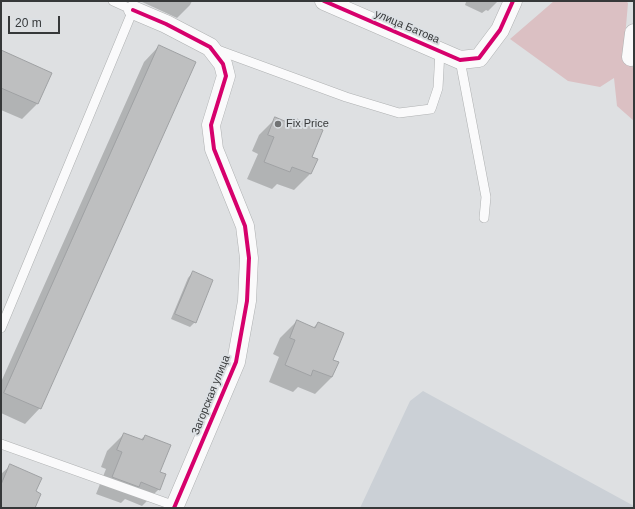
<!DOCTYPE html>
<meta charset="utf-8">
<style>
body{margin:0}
#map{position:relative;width:635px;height:509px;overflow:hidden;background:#dee0e2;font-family:Arial,sans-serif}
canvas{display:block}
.frame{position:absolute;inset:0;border:2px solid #363839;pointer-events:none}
.scale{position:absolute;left:8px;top:16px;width:52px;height:18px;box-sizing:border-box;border:2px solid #363839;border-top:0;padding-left:5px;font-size:12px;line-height:14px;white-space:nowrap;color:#363839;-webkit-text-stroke:3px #dce0e4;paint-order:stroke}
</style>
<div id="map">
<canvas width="635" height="509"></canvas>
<div class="frame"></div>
<div class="scale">20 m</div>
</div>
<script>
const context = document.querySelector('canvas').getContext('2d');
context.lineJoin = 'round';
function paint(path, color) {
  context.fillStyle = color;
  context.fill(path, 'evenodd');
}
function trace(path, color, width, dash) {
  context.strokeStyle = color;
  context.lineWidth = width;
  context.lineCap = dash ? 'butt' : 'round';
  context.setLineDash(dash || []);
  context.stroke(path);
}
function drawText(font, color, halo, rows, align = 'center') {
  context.font = font + ' Arial,sans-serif';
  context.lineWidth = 4;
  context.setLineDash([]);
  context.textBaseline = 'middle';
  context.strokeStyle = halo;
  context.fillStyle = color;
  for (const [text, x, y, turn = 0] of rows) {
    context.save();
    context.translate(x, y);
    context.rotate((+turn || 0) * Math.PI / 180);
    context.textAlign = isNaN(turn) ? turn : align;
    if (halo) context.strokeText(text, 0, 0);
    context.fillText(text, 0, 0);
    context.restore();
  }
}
const built = new Path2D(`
 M 423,391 L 634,506 L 634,508 L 360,508 L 410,401 Z`);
const green = new Path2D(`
 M 554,1 L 626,1 L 628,3 L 623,61 L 634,68 L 634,121 L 617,106 L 614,78 L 600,87 L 568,81 L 510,39 Z`);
const shadow = new Path2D(`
 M 140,1 L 192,1 L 190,5 L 177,18 Z
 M 465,1 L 498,1 L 488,11 L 486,10 L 482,13 L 465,5 L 466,2 Z
 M 159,46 L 40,408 L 25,424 L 1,413 L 1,382 L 144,62 Z
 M 1,52 L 51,73 L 37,104 L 22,119 L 1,110 Z
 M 276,118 L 292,125 L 297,120 L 310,174 L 294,190 L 277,184 L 272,189 L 247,179 L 258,154 L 252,151 L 259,135 Z
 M 193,272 L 195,322 L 190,327 L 171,319 L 188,278 Z
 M 297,321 L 313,328 L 318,323 L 332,360 L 332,377 L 315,394 L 298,387 L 293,392 L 269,382 L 279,357 L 273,354 L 280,338 Z
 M 124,434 L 140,440 L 145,436 L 159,473 L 159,489 L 142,506 L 125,499 L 121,503 L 96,494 L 106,469 L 101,467 L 107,451 Z
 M 10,466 L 35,492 L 34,508 L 1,508 L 1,474 Z`);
const building = new Path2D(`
 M 159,45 L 196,62 L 41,409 L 4,393 Z
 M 1,50 L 52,73 L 38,104 L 1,88 Z
 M 275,117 L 294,125 L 297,119 L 323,130 L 312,157 L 318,159 L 311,174 L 292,167 L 290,172 L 264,162 L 274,137 L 268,135 Z
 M 193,271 L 213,280 L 196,323 L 175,314 Z
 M 297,320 L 315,328 L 318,322 L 344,333 L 333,360 L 339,362 L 332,377 L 313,370 L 311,376 L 285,365 L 295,340 L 290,338 Z
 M 124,433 L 143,440 L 145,435 L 171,445 L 160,472 L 166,474 L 160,490 L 141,482 L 139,487 L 112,477 L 122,452 L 117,450 Z
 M 10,464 L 42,478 L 36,491 L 41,494 L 35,508 L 1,508 L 1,485 Z`);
const service = new Path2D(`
 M 215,49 L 346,97 L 399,113 L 431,109 L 438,88 L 440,51
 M 460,60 L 486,197 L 484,218
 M 1,328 L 133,10 L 113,1
 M 1,444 L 175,506`);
const minor = new Path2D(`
 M 324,1 L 460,60 L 479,58 L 500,30 L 513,1
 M 133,10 L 166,24 L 210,47 L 223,64 L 226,76 L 211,125 L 214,149 L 245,226 L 249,258 L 247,301 L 236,362 L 174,508
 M 631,57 L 634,33`);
const cycleway = new Path2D(`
 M 324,1 L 460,60 L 479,58 L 500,30 L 513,1
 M 133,10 L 166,24 L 210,47 L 223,64 L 226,76 L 211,125 L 214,149 L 245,226 L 249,258 L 247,301 L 236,362 L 174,508`);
const markers = [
 [278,124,4,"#717374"]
];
const streetNames = [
 ["улица Батова",407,27,23],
 ["Загорская улица",211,395,-68]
];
const poiNames = [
 ["Fix Price",286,124]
];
paint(built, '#cbd0d6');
paint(green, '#dbc0c3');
paint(shadow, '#0003');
paint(building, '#bebfc0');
trace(building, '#9fa1a3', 1);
trace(service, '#afb1b2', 10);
trace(minor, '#afb1b2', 19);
trace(service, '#fafafb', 9);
trace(minor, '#fafafb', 18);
trace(cycleway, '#d6006c', 4);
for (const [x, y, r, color] of markers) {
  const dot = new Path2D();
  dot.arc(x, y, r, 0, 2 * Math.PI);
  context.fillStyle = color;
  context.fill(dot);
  trace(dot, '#dce0e4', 1.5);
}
drawText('11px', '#363839', '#dce0e4', streetNames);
drawText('11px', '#363839', '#dce0e4', poiNames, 'left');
</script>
